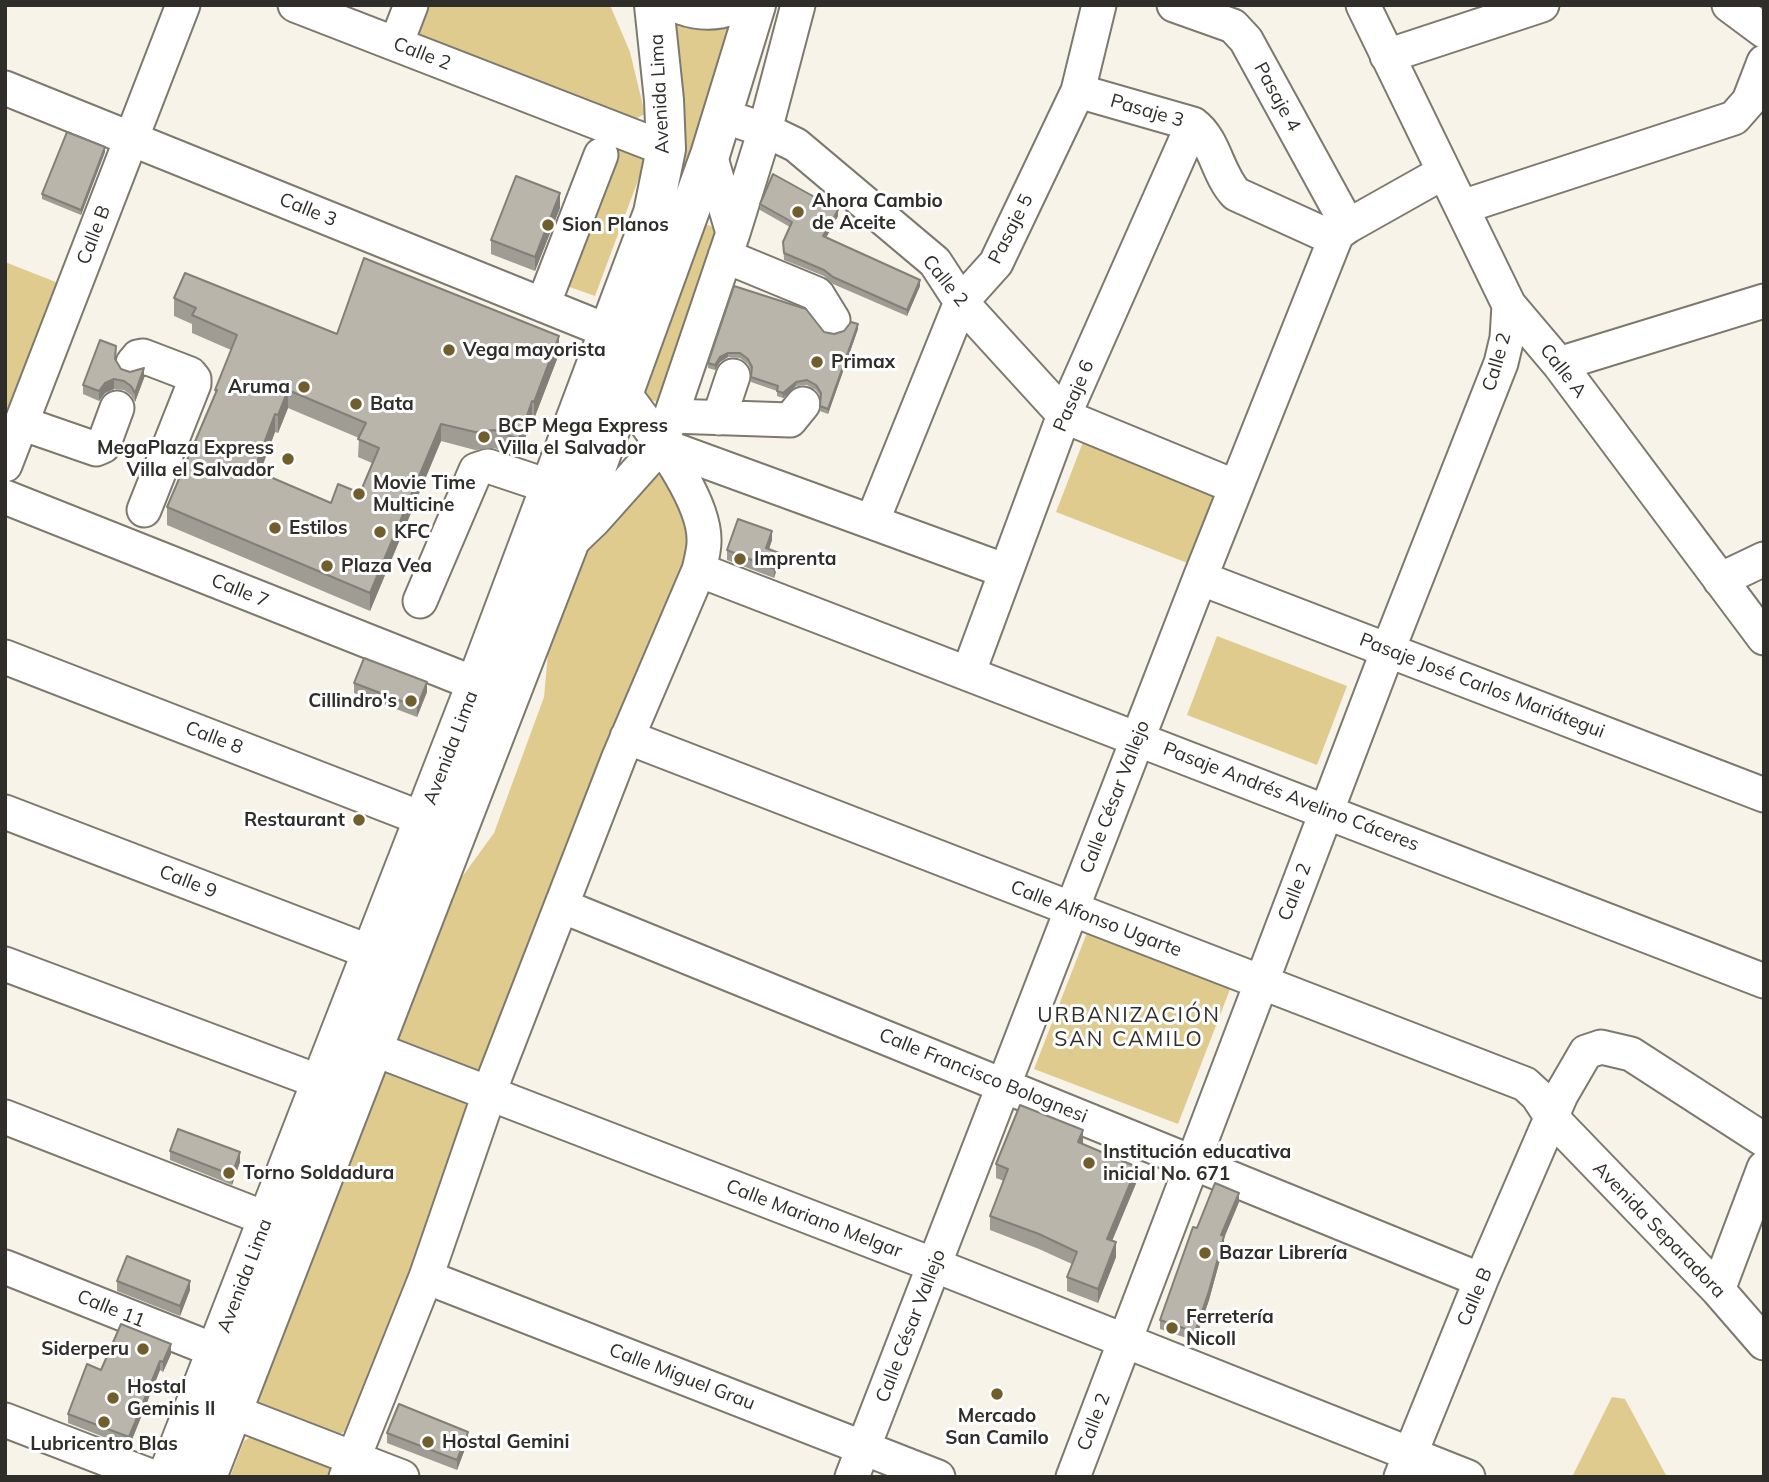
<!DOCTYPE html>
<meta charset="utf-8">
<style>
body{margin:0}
#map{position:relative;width:1769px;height:1482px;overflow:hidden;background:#f7f3e8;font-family:Mulish,sans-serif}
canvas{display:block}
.frame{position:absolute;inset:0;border:7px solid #302e2a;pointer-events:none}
</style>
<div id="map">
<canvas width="1769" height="1482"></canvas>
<div class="frame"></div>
</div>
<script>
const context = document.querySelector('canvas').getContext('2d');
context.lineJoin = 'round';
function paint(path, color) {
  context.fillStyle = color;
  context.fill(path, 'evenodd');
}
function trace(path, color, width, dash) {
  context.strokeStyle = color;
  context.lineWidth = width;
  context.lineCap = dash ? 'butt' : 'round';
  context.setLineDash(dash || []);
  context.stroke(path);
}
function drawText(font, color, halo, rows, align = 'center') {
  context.font = font + ' Mulish,sans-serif';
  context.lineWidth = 6;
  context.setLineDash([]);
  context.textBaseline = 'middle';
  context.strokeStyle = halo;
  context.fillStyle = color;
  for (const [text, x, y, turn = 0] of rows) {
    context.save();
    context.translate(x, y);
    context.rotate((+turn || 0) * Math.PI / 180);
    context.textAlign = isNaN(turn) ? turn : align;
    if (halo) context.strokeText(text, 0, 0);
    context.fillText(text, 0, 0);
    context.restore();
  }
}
const green = new Path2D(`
 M 422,5 L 610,5 L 630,52 L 645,114 L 635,119 L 410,36 Z
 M 733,19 L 710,94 L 662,230 L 669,21 Z
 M 615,148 L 646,159 L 595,296 L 564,285 Z
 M 705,224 L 721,230 L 661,404 L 643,396 Z
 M 5,262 L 71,288 L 5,448 Z
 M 1083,442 L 1217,495 L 1190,564 L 1056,512 Z
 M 657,475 L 674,483 L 695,539 L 489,1075 L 402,1047 L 398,1036 L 459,881 L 494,833 L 544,697 L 549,642 L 582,555 L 642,479 Z
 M 1217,636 L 1347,686 L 1317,765 L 1187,715 Z
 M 1090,925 L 1234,979 L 1178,1124 L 1034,1069 Z
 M 388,1071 L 467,1095 L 474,1111 L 349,1430 L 337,1435 L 262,1408 L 257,1398 L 382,1074 Z
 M 1612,1397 L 1625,1399 L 1667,1477 L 1572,1477 Z
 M 252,1436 L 332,1467 L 334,1477 L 230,1477 L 244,1441 Z`);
const minor = new Path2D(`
 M 295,5 L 666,149
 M 1174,5 L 1233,26 L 1246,40 L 1348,226
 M 1363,5 L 1509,305 L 1559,364 L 1764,638
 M 1729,5 L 1764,31
 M 396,44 L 411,5
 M 1387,56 L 1542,5
 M 5,88 L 610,332
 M 1078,91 L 1193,124 C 1215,140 1217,174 1236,194 L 1335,239
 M 723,116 L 765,130 L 796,145 L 935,262 L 961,302 L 1066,417 L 1236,487
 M 710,155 L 733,233
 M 1462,207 L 1734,118 L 1749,101 L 1764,62
 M 725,256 L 817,294 L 833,320
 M 543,305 L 601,155
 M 133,363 L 138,357 L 143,356 L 190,374 L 194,379 L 194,384 L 144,510
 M 1559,364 L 1764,301
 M 671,416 L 790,420 L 803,404
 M 719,418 L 733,376
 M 21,423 L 96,449 L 103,446 L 117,408
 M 661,445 L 1006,571
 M 5,465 L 183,5
 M 5,497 L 476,684
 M 872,522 L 961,302 L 996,263 L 1078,91 L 1099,5
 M 569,544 L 594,520 L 661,445 L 733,233 L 765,130 L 798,5
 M 699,570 L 1764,981
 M 1200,578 L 1764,795
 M 1720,580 L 1764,559
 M 420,601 L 476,470 L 488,466 L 551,487
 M 5,657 L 423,819
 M 968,674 L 1064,415 L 1193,124
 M 627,737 L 1525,1084 L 1537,1095 L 1552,1118 L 1718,1290 L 1764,1343
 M 5,812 L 370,952
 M 562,906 L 1481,1280
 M 5,964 L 320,1082
 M 374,1049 L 934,1265 L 1468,1477
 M 5,1117 L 267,1219
 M 5,1267 L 216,1351
 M 426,1277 L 938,1477
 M 1718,1290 L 1764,1168
 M 208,1402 L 402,1477
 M 5,1420 L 153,1477
 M 346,1477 L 426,1277 L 496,1074 L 619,757 L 699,570 C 701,561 704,551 704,542 C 706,498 650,429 624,393
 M 852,1477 L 1200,578 L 1335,239 L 1338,233 L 1348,226 L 1444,172
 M 1073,1477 L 1388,650 L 1501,363 L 1507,338 L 1509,305
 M 1401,1477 L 1481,1280 L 1561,1095 L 1586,1052 L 1601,1047 L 1631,1054 L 1764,1140`);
const major = new Path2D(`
 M 682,5 C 699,11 715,12 732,5
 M 167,1477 L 476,684 L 653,213 L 666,149 L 664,100 L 654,5
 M 207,1477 L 568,546 L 710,155 L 756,5`);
const wall = new Path2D(`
 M 105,152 L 81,215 L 42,199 L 42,194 Z
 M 760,204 L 838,216 L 826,238 L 920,286 L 907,316 L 833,284 L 824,276 L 784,260 L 783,242 L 790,227 L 760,210 Z
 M 560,208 L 535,271 L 491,254 L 491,240 Z
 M 734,286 L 824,332 L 834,334 L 858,329 L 828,414 L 820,411 L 821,397 L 816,390 L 807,385 L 796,386 L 783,398 L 777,396 L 777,391 L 751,382 L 751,371 L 748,364 L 740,358 L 728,357 L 720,362 L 715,370 L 708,368 L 708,363 Z
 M 174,298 L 337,334 L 559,354 L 534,419 L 532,418 L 519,456 L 494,448 L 475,450 L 441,441 L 370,611 L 167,525 L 167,507 L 215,395 L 215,390 L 231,350 L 192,333 L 192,324 L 174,316 ZM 288,408 L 359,438 L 358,457 L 372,463 L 360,493 L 331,503 L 260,473 L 275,432 L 278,433 Z
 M 115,360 L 121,369 L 144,378 L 135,402 L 131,395 L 124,390 L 114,389 L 105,393 L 99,401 L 83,394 L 83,385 Z
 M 772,540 L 769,549 L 779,562 L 774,578 L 727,560 L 727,550 Z
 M 354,683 L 427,692 L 417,717 L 354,693 Z
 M 1083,1144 L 1137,1181 L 1112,1241 L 1116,1257 L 1098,1303 L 1067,1291 L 1067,1277 L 1072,1264 L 1039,1249 L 990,1230 L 990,1216 L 1004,1181 L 996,1178 L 996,1164 Z
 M 170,1151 L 240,1162 L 232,1185 L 170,1160 Z
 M 1239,1202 L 1224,1238 L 1224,1245 L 1209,1300 L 1195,1341 L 1160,1329 L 1160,1320 L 1197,1228 Z
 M 117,1281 L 190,1290 L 180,1316 L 117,1291 Z
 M 171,1354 L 163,1372 L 160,1370 L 129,1447 L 68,1423 L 68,1414 L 101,1370 Z
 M 387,1433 L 468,1441 L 457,1470 L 387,1443 Z`);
const shadedWall = new Path2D(`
 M 105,147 L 105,152 L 81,215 L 81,210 Z
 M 560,193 L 560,208 L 535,271 L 535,257 Z
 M 838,210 L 838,216 L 823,243 L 823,236 Z
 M 920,280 L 920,286 L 907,316 L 907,310 Z
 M 858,324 L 858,329 L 828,414 L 828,409 Z
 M 559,336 L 559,354 L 534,419 L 534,402 Z
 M 728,353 L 728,357 L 720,362 L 715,370 L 715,365 L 720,357 Z
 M 144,368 L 144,378 L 135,402 L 135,393 Z
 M 114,379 L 114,389 L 105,393 L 99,401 L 99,391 L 105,383 Z
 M 796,382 L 796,386 L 783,398 L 783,393 Z
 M 288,390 L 288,408 L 278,433 L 278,415 Z
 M 532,401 L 532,418 L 519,456 L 519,439 Z
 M 275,414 L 275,432 L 254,488 L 254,470 Z
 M 441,424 L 441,441 L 370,611 L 370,593 Z
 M 772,531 L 772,540 L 766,558 L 766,548 Z
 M 779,553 L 779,562 L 774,578 L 774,569 Z
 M 427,682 L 427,692 L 417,717 L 417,707 Z
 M 1083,1130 L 1083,1145 L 1078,1142 Z
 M 240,1152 L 240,1162 L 232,1185 L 232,1175 Z
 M 1137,1167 L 1137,1181 L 1107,1253 L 1107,1239 Z
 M 1239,1193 L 1239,1202 L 1224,1238 L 1224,1245 L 1209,1300 L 1195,1341 L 1195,1332 L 1221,1235 Z
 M 1116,1242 L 1116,1257 L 1098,1303 L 1098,1289 Z
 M 190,1281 L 190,1290 L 180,1316 L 180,1306 Z
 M 171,1344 L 171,1354 L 163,1372 L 163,1362 Z
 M 160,1361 L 160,1370 L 129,1447 L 129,1437 Z
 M 468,1432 L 468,1441 L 457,1470 L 457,1460 Z`);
const building = new Path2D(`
 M 67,132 L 105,147 L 81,210 L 42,194 Z
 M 773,174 L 838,210 L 823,236 L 920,280 L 907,310 L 833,277 L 824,270 L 784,253 L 783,242 L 792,222 L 760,204 Z
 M 516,176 L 560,193 L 535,257 L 491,240 Z
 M 364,258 L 559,336 L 534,402 L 532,401 L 519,439 L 494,430 L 475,432 L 441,424 L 370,593 L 167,507 L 217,390 L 215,390 L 237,335 L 192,315 L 196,308 L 174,298 L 185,273 L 337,334 ZM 288,390 L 366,423 L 358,439 L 379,448 L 360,493 L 338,484 L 331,503 L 254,470 L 275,414 L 278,415 Z
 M 734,286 L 806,309 L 824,332 L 834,334 L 844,331 L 851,322 L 858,324 L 828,409 L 820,406 L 821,393 L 816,385 L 807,380 L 796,382 L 783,393 L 777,391 L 778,386 L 751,377 L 752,367 L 748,359 L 740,353 L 728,353 L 720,357 L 715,365 L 708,363 Z
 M 100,340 L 116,346 L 115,359 L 121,369 L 130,372 L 144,368 L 135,393 L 131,386 L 124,381 L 114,379 L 105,383 L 99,391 L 83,385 Z
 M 738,519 L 772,531 L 766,548 L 779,553 L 774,569 L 727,550 Z
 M 364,658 L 427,682 L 417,707 L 354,683 Z
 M 1020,1105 L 1083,1130 L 1078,1142 L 1137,1167 L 1107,1239 L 1116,1242 L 1098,1289 L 1067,1277 L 1077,1252 L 1039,1234 L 990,1216 L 1008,1169 L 996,1164 Z
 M 178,1129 L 240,1152 L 232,1175 L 170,1151 Z
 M 1215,1183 L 1239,1193 L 1221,1235 L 1224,1236 L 1209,1291 L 1195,1332 L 1160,1320 L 1193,1227 L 1197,1228 Z
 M 127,1256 L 190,1281 L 180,1306 L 117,1281 Z
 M 121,1324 L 171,1344 L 163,1362 L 160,1361 L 129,1437 L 68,1414 L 87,1364 L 101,1370 Z
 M 399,1404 L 468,1432 L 457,1460 L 387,1433 Z`);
const markers = [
 [798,212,7,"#705f2d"],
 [548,225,7,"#705f2d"],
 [449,350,7,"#705f2d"],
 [817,362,7,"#705f2d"],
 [304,387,7,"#705f2d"],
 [356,404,7,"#705f2d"],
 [484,437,7,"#705f2d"],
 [288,459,7,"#705f2d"],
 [359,494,7,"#705f2d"],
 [275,528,7,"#705f2d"],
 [380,532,7,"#705f2d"],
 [740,559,7,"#705f2d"],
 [327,566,7,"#705f2d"],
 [411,701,7,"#705f2d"],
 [359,820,7,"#705f2d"],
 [1089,1163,7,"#705f2d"],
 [229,1173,7,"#705f2d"],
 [1205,1253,7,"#705f2d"],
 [1172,1328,7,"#705f2d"],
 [143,1349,7,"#705f2d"],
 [997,1394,7,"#705f2d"],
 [113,1398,7,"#705f2d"],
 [104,1422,7,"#705f2d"],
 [428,1442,7,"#705f2d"]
];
const streetNames = [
 ["Calle 2",422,54,21],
 ["Avenida Lima",660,94,-93],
 ["Pasaje 4",1277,97,61],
 ["Pasaje 3",1147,111,16],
 ["Calle 3",308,210,22],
 ["Pasaje 5",1011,229,-63],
 ["Calle B",94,235,-69],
 ["Calle 2",945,281,51],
 ["Calle 2",1497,362,-74],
 ["Calle A",1563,371,52],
 ["Pasaje 6",1074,396,-67],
 ["Calle 7",240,591,22],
 ["Pasaje José Carlos Mariátegui",1482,686,21],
 ["Calle 8",214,738,21],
 ["Avenida Lima",451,748,-69],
 ["Calle César Vallejo",1115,797,-69],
 ["Pasaje Andrés Avelino Cáceres",1291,797,21],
 ["Calle 9",188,882,21],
 ["Calle 2",1295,892,-69],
 ["Calle Alfonso Ugarte",1096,919,21],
 ["Calle Francisco Bolognesi",983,1076,22],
 ["Calle Mariano Melgar",814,1219,21],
 ["Avenida Separadora",1659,1230,46],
 ["Avenida Lima",245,1276,-69],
 ["Calle B",1475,1297,-67],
 ["Calle 11",111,1309,22],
 ["Calle César Vallejo",911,1326,-69],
 ["Calle Miguel Grau",682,1377,21],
 ["Calle 2",1094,1422,-69]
];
const poiNames = [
 ["Ahora Cambio",812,201],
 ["de Aceite",812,223],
 ["Sion Planos",562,225],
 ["Vega mayorista",463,350],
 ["Primax",831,362],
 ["Aruma",290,387,"right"],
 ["Bata",370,404],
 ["BCP Mega Express",498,426],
 ["Villa el Salvador",498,448],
 ["MegaPlaza Express",274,448,"right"],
 ["Villa el Salvador",274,470,"right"],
 ["Movie Time",373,483],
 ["Multicine",373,505],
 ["Estilos",289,528],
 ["KFC",394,532],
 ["Imprenta",754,559],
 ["Plaza Vea",341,566],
 ["Cillindro's",397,701,"right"],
 ["Restaurant",345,820,"right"],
 ["Institución educativa",1103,1152],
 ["inicial No. 671",1103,1174],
 ["Torno Soldadura",243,1173],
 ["Bazar Librería",1219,1253],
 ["Ferretería",1186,1317],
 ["Nicoll",1186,1339],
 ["Siderperu",129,1349,"right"],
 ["Hostal",127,1387],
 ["Geminis II",127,1409],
 ["Mercado",997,1416,"center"],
 ["San Camilo",997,1438,"center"],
 ["Hostal Gemini",442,1442],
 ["Lubricentro Blas",104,1444,"center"]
];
const neighbourhoodNames = [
 ["URBANIZACIÓN",1129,1016],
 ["SAN CAMILO",1129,1040]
];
paint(green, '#e0cb8f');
trace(minor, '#7d796f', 37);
trace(major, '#7d796f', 42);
trace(minor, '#fff', 33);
trace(major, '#fff', 38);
paint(wall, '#9f9c93');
paint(shadedWall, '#827f78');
paint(building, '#b9b5ab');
trace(building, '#827f78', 2);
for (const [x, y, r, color] of markers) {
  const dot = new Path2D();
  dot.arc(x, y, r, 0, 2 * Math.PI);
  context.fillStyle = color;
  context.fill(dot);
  trace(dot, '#fff', 2.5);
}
drawText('19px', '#302e2a', '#fff', streetNames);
drawText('bold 19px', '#302e2a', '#fff', poiNames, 'left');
context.letterSpacing = '2px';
drawText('21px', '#302e2a', '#fff', neighbourhoodNames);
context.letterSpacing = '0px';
</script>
